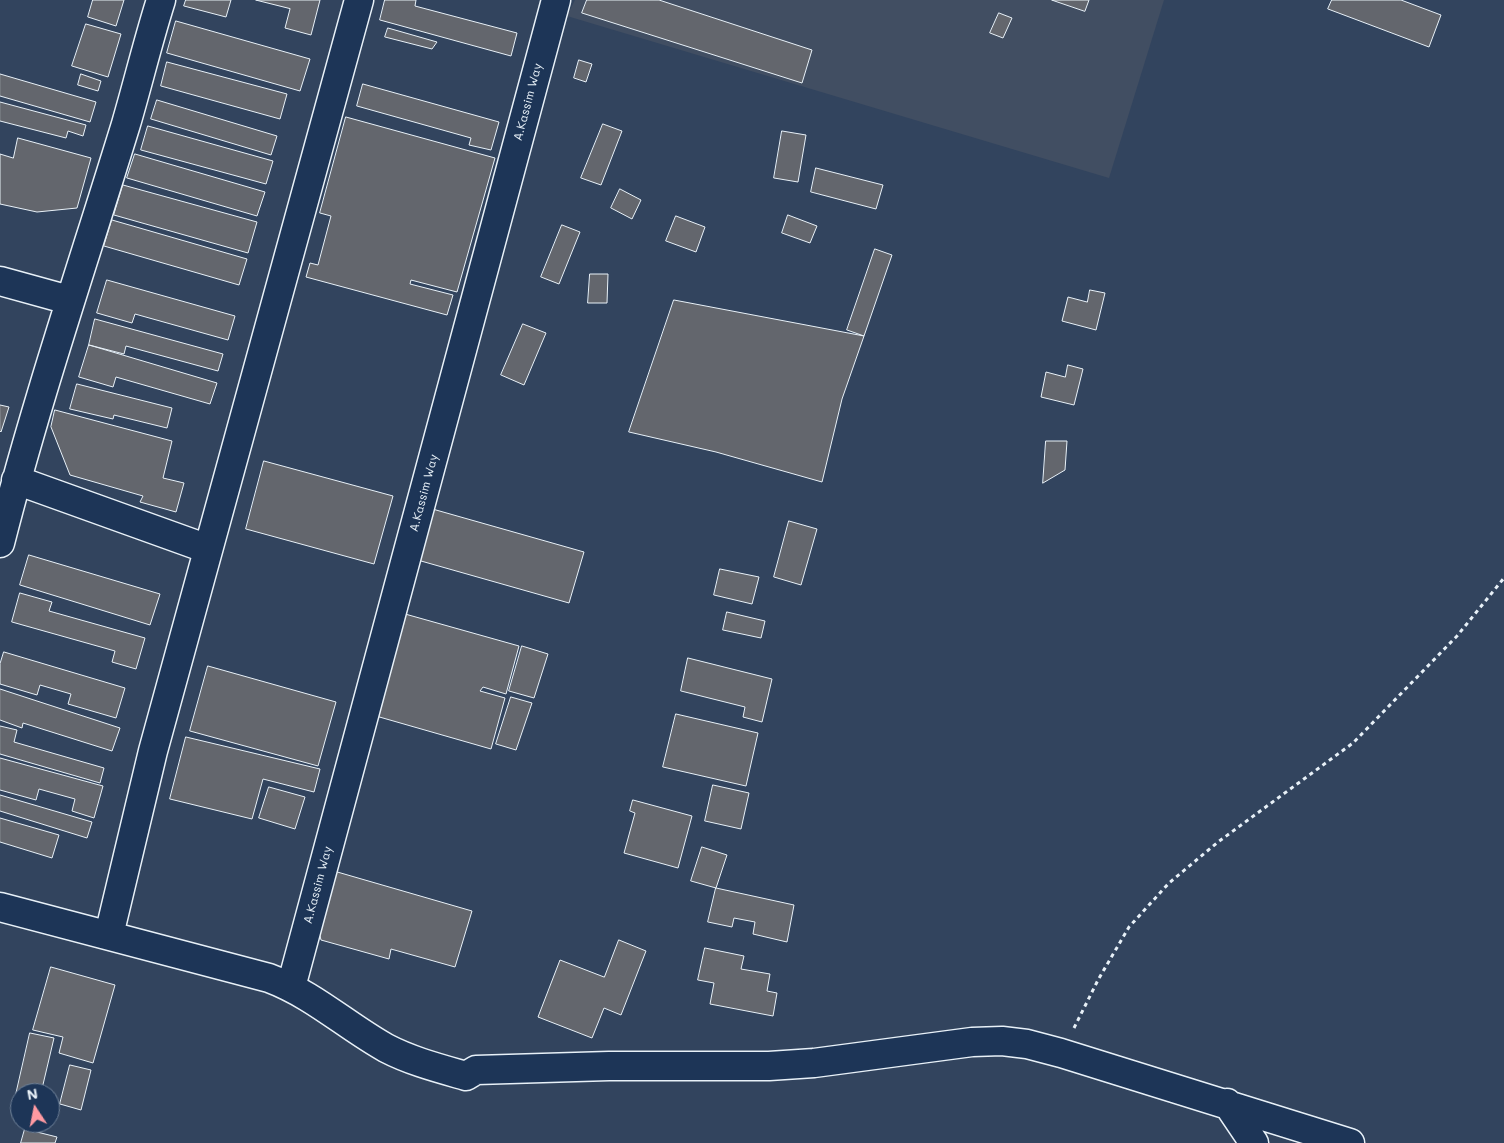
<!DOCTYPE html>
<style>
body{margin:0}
#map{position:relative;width:1504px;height:1143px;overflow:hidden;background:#32445e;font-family:Mali,sans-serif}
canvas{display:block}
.north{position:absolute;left:10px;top:1083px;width:50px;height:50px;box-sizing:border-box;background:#1d3557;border:1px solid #6e8097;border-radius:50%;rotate:349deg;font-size:14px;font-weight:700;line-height:20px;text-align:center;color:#e8f1f8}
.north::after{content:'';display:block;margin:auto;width:18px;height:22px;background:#ff9aa2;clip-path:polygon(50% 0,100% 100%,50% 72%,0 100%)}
</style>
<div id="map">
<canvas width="1504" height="1143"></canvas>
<div class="north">N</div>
</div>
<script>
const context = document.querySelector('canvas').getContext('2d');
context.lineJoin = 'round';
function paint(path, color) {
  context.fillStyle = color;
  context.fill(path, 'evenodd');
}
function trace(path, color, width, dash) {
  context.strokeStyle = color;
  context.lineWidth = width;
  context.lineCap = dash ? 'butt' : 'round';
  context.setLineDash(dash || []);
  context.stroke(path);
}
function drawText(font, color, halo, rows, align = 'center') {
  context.font = font + ' Mali,sans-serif';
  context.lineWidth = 4;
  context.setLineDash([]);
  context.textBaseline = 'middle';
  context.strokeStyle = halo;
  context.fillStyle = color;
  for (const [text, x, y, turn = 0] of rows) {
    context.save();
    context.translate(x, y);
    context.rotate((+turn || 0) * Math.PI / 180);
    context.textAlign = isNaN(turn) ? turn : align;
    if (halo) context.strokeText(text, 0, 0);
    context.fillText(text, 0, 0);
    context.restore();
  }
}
const built = new Path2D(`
 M 575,0 L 1164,0 L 1109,178 L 567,16 Z`);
const building = new Path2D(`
 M 93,0 L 124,0 L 116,26 L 88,17 Z
 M 186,0 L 231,0 L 226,17 L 184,6 Z
 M 256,0 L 320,0 L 311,35 L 285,28 L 290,9 Z
 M 385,0 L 416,0 L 415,6 L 517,33 L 511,56 L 380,20 Z
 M 587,0 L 659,0 L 812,50 L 802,83 L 582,13 Z
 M 1052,0 L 1089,0 L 1085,11 Z
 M 1332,0 L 1401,0 L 1441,15 L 1429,47 L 1328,9 Z
 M 999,13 L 1012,18 L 1003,38 L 990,33 Z
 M 176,21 L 310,59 L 300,91 L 167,53 Z
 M 86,24 L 121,34 L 108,77 L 72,66 Z
 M 388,28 L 437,42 L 432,49 L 385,37 Z
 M 579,60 L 592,64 L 586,82 L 574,78 Z
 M 167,62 L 287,94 L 280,119 L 161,86 Z
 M 0,74 L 96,102 L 90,122 L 0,96 Z
 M 81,74 L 101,81 L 98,91 L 78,85 Z
 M 363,84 L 499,122 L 491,150 L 469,145 L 471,138 L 357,106 Z
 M 157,100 L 277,136 L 271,155 L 151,119 Z
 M 0,102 L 86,125 L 83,136 L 68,131 L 66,138 L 0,121 Z
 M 346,117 L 495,158 L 457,292 L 411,280 L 410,284 L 453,295 L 447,315 L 306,277 L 310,263 L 318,265 L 331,216 L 320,213 Z
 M 603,124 L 622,131 L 601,185 L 581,178 Z
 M 148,126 L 273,161 L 266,184 L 141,150 Z
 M 782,131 L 806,135 L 798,182 L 774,178 Z
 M 18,138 L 91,158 L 77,208 L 37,212 L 0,204 L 0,154 L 13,158 Z
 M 135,154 L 265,192 L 257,216 L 127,178 Z
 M 816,168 L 883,185 L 876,209 L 811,192 Z
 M 123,185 L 257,222 L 248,253 L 114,215 Z
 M 620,189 L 641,200 L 632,219 L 611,208 Z
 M 788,215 L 817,226 L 810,243 L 782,233 Z
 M 676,216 L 705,227 L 696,252 L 666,241 Z
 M 112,220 L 247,259 L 239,285 L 104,246 Z
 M 562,225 L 580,232 L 559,284 L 541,277 Z
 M 875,249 L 892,255 L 864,336 L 847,330 Z
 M 590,274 L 608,274 L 607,303 L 588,303 Z
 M 107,280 L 235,316 L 228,340 L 135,314 L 132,323 L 97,313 Z
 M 1090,290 L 1105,293 L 1096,330 L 1062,321 L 1068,297 L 1087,302 Z
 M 674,300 L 864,336 L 842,399 L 822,482 L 716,452 L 629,432 Z
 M 95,319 L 223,354 L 218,371 L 126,346 L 124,354 L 89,345 Z
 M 523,324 L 546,333 L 524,385 L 501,375 Z
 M 89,345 L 217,383 L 210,404 L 116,377 L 113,387 L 79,377 Z
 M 1068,365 L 1083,369 L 1074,405 L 1041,397 L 1046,372 L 1065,377 Z
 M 77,384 L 172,408 L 167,428 L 114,415 L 113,419 L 70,409 Z
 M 0,405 L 9,407 L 1,432 L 0,431 Z
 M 55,410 L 172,441 L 163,478 L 184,483 L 176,512 L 140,502 L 143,496 L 70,475 L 51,427 Z
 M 1046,441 L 1067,441 L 1065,470 L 1043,483 Z
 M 264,461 L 393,496 L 374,564 L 246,529 Z
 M 429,508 L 584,552 L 569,603 L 414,559 Z
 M 789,521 L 817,529 L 801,585 L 774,577 Z
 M 29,555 L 160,594 L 150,625 L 20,585 Z
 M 720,569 L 759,577 L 752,604 L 714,595 Z
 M 20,593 L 52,602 L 49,611 L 145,638 L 136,669 L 112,662 L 115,651 L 12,622 Z
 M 398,612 L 519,646 L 506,694 L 483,687 L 480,691 L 505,698 L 491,749 L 369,714 Z
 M 727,612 L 765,621 L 761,638 L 723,630 Z
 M 522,646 L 548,654 L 534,698 L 509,691 Z
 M 4,652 L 125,688 L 116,718 L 68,704 L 71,694 L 40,685 L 37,695 L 0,684 L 0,664 Z
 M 688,658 L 772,679 L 762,722 L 743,717 L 745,707 L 681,691 Z
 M 208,666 L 336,702 L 318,766 L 190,731 Z
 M 0,689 L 120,728 L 112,751 L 23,723 L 22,728 L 0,720 Z
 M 511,697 L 532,703 L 516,750 L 496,744 Z
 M 676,714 L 758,733 L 746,786 L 663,767 Z
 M 0,726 L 17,730 L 14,742 L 104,768 L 100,783 L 0,754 Z
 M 186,737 L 320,769 L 314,792 L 263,779 L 252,819 L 170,799 Z
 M 0,758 L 103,786 L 94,818 L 72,811 L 75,799 L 39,789 L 36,800 L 0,790 Z
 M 713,785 L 749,793 L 741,829 L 705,821 Z
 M 269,787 L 305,797 L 295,829 L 259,818 Z
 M 0,795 L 92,822 L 87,838 L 0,811 Z
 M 633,800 L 692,816 L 678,868 L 624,853 L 635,813 L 630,811 Z
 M 0,818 L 59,835 L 52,858 L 0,842 Z
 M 702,847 L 727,855 L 716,888 L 691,881 Z
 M 327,869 L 472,911 L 455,967 L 391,949 L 389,959 L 321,940 L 314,912 Z
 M 716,888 L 794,905 L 787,942 L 753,934 L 755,922 L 734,918 L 732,927 L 708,922 Z
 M 619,940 L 646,951 L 621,1015 L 604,1008 L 592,1038 L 538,1017 L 560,960 L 604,977 Z
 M 705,948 L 744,956 L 741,969 L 770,974 L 767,991 L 777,993 L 773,1016 L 710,1004 L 714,983 L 698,980 Z
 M 51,967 L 115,985 L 93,1063 L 59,1053 L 63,1037 L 33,1030 Z
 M 30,1033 L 54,1038 L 41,1093 L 20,1093 L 20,1100 L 15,1099 Z
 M 70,1065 L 91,1070 L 81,1110 L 60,1104 Z
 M 25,1129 L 57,1137 L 55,1143 L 21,1143 Z`);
const path = new Path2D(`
 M 1074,1028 L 1098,980 L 1129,927 L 1169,883 L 1218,842 L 1353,743 L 1457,636 L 1504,578`);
const minor = new Path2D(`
 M 0,281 L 69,300
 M 16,480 L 208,549
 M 0,543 C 36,401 83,264 126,124 C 138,83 148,41 161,0
 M 0,907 L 269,978 C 314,995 345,1025 386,1048 C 411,1061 438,1068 466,1076 L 476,1070 L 609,1066 L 769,1066 L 814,1063 L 972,1042 L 1002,1041 L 1027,1044 L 1061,1053 L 1350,1143
 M 109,935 L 153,751 L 359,0
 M 291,987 L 556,0
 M 1227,1103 L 1254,1143`);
const streetNames = [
 ["A.Kassim Way",528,102,-75],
 ["A.Kassim Way",424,493,-75],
 ["A.Kassim Way",318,885,-75]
];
paint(built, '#414e62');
paint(building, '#63666d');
trace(building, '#e8f1f8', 1);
trace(minor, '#e8f1f8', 31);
trace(path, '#e8f1f8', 3, [4, 4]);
trace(minor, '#1d3557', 28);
drawText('12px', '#e8f1f8', '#1d3557', streetNames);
</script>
